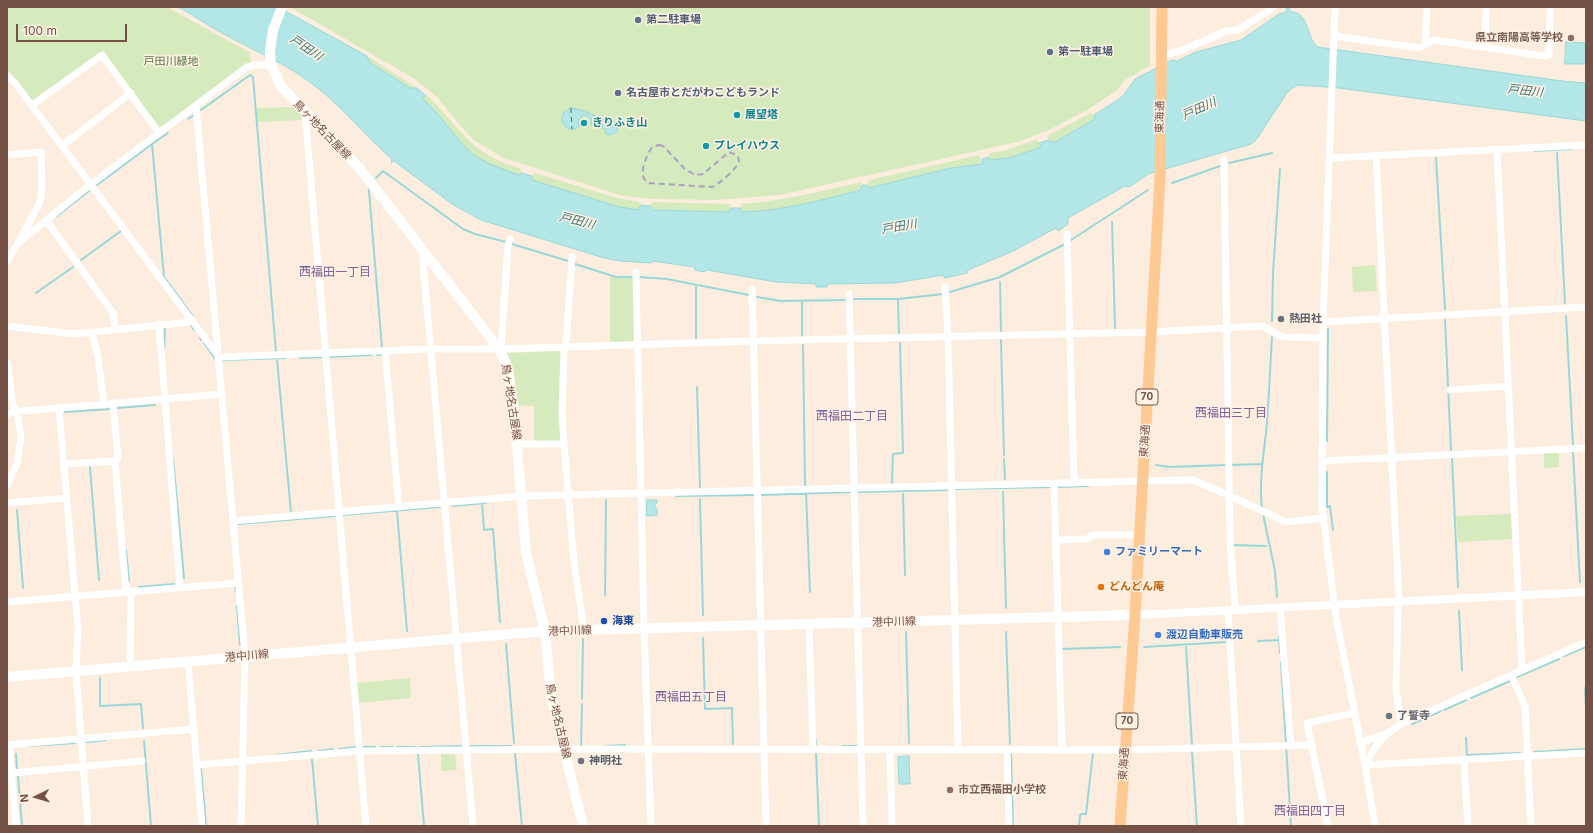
<!DOCTYPE html>
<meta charset="utf-8">
<style>
body{margin:0}
#map{position:relative;width:1593px;height:833px;overflow:hidden;background:#fdedde;font-family:Inter,sans-serif}
canvas{display:block}
.frame{position:absolute;inset:0;border:8px solid #745045;pointer-events:none}
.north{position:absolute;left:16px;top:777px;width:40px;height:40px;-webkit-text-stroke:3px #fff2e5;paint-order:stroke;rotate:265deg;font-size:11px;font-weight:700;line-height:16px;text-align:center;color:#745045}
.north::after{content:'';display:block;margin:auto;width:14px;height:18px;background:#745045;clip-path:polygon(50% 0,100% 100%,50% 72%,0 100%)}
.scale{position:absolute;left:16px;top:24px;width:111px;height:18px;box-sizing:border-box;border:2px solid #745045;border-top:0;padding-left:5px;font-size:12px;line-height:14px;white-space:nowrap;color:#745045;-webkit-text-stroke:3px #fff2e5;paint-order:stroke}
</style>
<div id="map">
<canvas width="1593" height="833"></canvas>
<div class="frame"></div>
<div class="north">N</div>
<div class="scale">100 m</div>
</div>
<script>
const context = document.querySelector('canvas').getContext('2d');
context.lineJoin = 'round';
function paint(path, color) {
  context.fillStyle = color;
  context.fill(path, 'evenodd');
}
function trace(path, color, width, dash) {
  context.strokeStyle = color;
  context.lineWidth = width;
  context.lineCap = dash ? 'butt' : 'round';
  context.setLineDash(dash || []);
  context.stroke(path);
}
function drawText(font, color, halo, rows, align = 'center') {
  context.font = font + ' Inter,"Noto Sans JP",sans-serif';
  context.lineWidth = 3;
  context.setLineDash([]);
  context.textBaseline = 'middle';
  context.strokeStyle = halo;
  context.fillStyle = color;
  for (const [text, x, y, turn = 0] of rows) {
    context.save();
    context.translate(x, y);
    context.rotate((+turn || 0) * Math.PI / 180);
    context.textAlign = isNaN(turn) ? turn : align;
    if (halo) context.strokeText(text, 0, 0);
    context.fillText(text, 0, 0);
    context.restore();
  }
}
const green = new Path2D(`
 M 7,7 L 167,7 L 249,52 L 251,63 L 165,126 L 159,127 L 103,51 L 31,103 L 10,72 L 7,73 Z
 M 290,7 L 1150,7 L 1150,65 L 1125,80 L 1117,90 L 1089,109 L 1051,129 L 1021,141 L 780,195 L 717,200 L 651,199 L 619,195 L 504,158 L 475,141 L 465,131 L 436,96 L 413,78 Z
 M 367,56 L 417,88 L 410,88 L 370,63 Z
 M 426,94 C 460,127 470,155 520,168 L 522,173 L 519,175 L 492,165 L 475,156 L 463,145 L 436,112 L 423,99 Z
 M 294,107 L 302,113 L 302,120 L 257,122 L 257,108 Z
 M 1091,113 L 1094,115 L 1095,119 L 1055,142 L 1050,142 L 1048,140 L 1047,136 Z
 M 1037,139 L 1041,147 L 1010,158 L 990,160 L 989,153 L 1004,151 Z
 M 979,155 L 983,164 L 951,168 L 869,188 L 867,185 L 869,180 Z
 M 535,173 L 617,198 L 639,202 L 641,205 L 639,210 C 602,204 567,191 531,180 L 532,176 Z
 M 861,182 L 861,190 C 822,200 783,211 742,212 L 740,208 L 742,204 C 782,201 822,191 861,182 Z
 M 652,202 L 731,204 L 730,212 L 653,210 L 650,206 Z
 M 1375,265 L 1377,291 L 1353,292 L 1352,267 Z
 M 610,277 L 616,278 L 634,278 L 635,340 L 633,342 L 610,343 Z
 M 562,351 L 562,441 L 534,442 L 534,406 L 516,405 L 504,353 Z
 M 1544,453 L 1559,453 L 1559,467 L 1544,468 Z
 M 1512,514 L 1513,539 L 1458,542 L 1456,516 Z
 M 410,678 L 411,698 L 359,703 L 357,683 Z
 M 441,754 L 455,754 L 457,770 L 441,771 Z`);
const water = new Path2D(`
 M 178,7 L 278,7 L 367,56 L 370,63 L 410,88 L 417,88 L 425,95 L 423,99 L 436,112 L 463,145 L 475,156 L 492,165 L 519,175 L 522,173 L 532,176 L 532,180 L 616,206 L 638,210 L 641,205 L 650,206 L 653,210 L 729,212 L 731,208 L 740,208 L 742,212 C 783,211 822,200 861,190 L 862,185 L 867,185 L 869,188 L 951,168 L 983,164 L 982,159 L 989,157 L 990,160 L 1009,158 L 1041,147 L 1039,143 L 1048,140 L 1050,142 L 1055,142 L 1095,119 L 1094,115 L 1122,97 L 1135,79 L 1172,60 L 1177,61 L 1196,52 L 1241,40 L 1279,14 L 1286,12 L 1287,7 L 1289,7 L 1291,12 C 1310,12 1306,39 1318,47 L 1562,81 L 1586,83 L 1586,121 L 1339,88 L 1298,85 L 1292,88 L 1287,93 L 1256,140 L 1251,144 L 1148,174 L 1129,187 L 1125,186 L 1068,218 L 1068,224 L 1058,231 L 1056,228 L 1011,252 L 968,270 L 967,273 L 945,278 L 943,275 L 895,283 L 828,284 L 827,287 L 816,287 L 816,284 L 776,282 L 707,270 L 704,272 L 695,270 L 694,267 L 653,261 L 651,263 L 620,261 L 604,258 L 481,220 L 452,204 L 394,161 L 391,163 L 392,159 C 365,136 343,107 315,86 C 290,66 261,54 233,39 C 214,30 197,17 178,7 Z
 M 1566,42 L 1586,43 L 1586,64 L 1565,64 Z
 M 571,108 C 587,110 599,120 613,120 L 618,126 L 617,132 L 609,135 L 605,133 L 606,130 C 601,126 596,124 591,125 L 591,119 L 589,117 L 584,115 L 579,119 L 578,124 L 580,126 C 566,138 552,114 571,108 Z
 M 647,500 L 657,500 L 657,503 L 655,504 L 655,509 L 657,509 L 657,515 L 647,516 Z
 M 909,756 L 910,784 L 899,784 L 898,757 Z`);
const stream = new Path2D(`
 M 201,110 L 250,75 L 253,77 L 276,352
 M 188,119 L 194,115
 M 168,133 L 152,144 L 164,277 L 192,315
 M 1534,151 L 1572,149
 M 1557,153 L 1565,303
 M 1436,158 L 1445,309
 M 1229,163 L 1272,153
 M 376,178 L 383,171 L 463,229 L 475,234 L 506,242
 M 1172,183 L 1220,166
 M 97,185 L 152,144
 M 370,187 L 369,191 L 382,348
 M 57,216 L 89,191
 M 1112,222 L 1115,328
 M 1071,240 L 1148,190
 M 512,244 L 568,261
 M 81,260 L 121,231
 M 575,264 L 616,277 L 632,277
 M 639,277 L 667,279 L 749,295
 M 1000,282 L 1001,331
 M 696,286 L 696,339
 M 950,292 L 1000,277 L 1065,244
 M 36,293 L 73,267
 M 757,297 L 781,301 L 846,300
 M 854,299 L 898,299 L 943,294
 M 898,301 L 899,334
 M 802,302 L 802,336
 M 1566,316 L 1573,445
 M 1445,320 L 1451,451
 M 1272,321 L 1273,273 L 1280,169
 M 191,325 L 194,330
 M 200,338 L 201,340
 M 1001,340 L 1004,455
 M 204,343 L 216,360
 M 803,345 L 805,485
 M 164,349 L 165,327
 M 377,355 L 383,355
 M 329,357 L 372,355
 M 300,358 L 322,357
 M 277,359 L 291,513
 M 223,360 L 286,358
 M 697,387 L 700,488
 M 117,408 L 155,405
 M 65,412 L 111,409
 M 1327,441 L 1328,329
 M 1573,452 L 1580,582
 M 173,458 L 184,578
 M 1452,458 L 1458,587
 M 1004,459 L 1005,479
 M 1156,465 L 1170,467 L 1225,465
 M 1231,465 L 1262,464
 M 90,467 L 99,580
 M 1327,472 L 1327,507 L 1330,506 L 1333,530
 M 892,484 L 893,454 L 903,453 L 900,343
 M 1058,487 L 1088,486
 M 955,489 L 1051,487
 M 857,492 L 948,490
 M 1003,492 L 1006,608
 M 806,493 L 810,592
 M 903,494 L 905,575
 M 762,495 L 851,492
 M 676,496 L 755,495
 M 700,499 L 703,615
 M 482,503 L 484,530 L 493,529 L 500,622
 M 452,506 L 486,503
 M 1262,509 C 1259,484 1263,458 1266,433 C 1269,401 1270,369 1272,337
 M 17,510 L 23,588
 M 397,511 L 407,631
 M 1263,514 L 1275,571 L 1277,597
 M 343,515 L 440,507
 M 238,524 L 335,516
 M 1232,545 L 1266,546
 M 126,550 L 129,581
 M 139,587 L 174,584
 M 235,587 L 236,592
 M 605,595 L 606,500
 M 237,606 L 240,645
 M 1459,611 L 1462,670
 M 906,632 L 909,743
 M 1006,632 L 1010,744
 M 1279,636 L 1280,653
 M 703,638 L 705,709 L 732,708 L 733,744
 M 1258,641 L 1279,640
 M 506,644 L 514,743
 M 1144,647 L 1226,642
 M 1186,647 L 1192,745
 M 1062,649 L 1120,647
 M 1564,656 L 1586,647
 M 1281,662 L 1291,826
 M 1517,677 L 1559,659
 M 100,678 L 100,706 L 141,704 L 143,728
 M 1585,688 L 1586,711
 M 1471,698 L 1510,681
 M 582,699 L 583,639
 M 582,704 L 581,746 L 583,746
 M 1444,710 L 1466,700
 M 1412,724 L 1441,711
 M 1466,738 L 1467,755 L 1520,753
 M 816,740 L 816,745
 M 144,741 L 151,826
 M 87,742 L 106,740
 M 30,746 L 75,743
 M 469,746 L 512,746
 M 605,746 L 625,745
 M 842,746 L 857,746
 M 363,747 L 375,747
 M 381,747 L 393,747
 M 397,747 L 416,747
 M 420,747 L 461,746
 M 339,749 L 356,747
 M 318,751 L 333,749
 M 1192,752 L 1197,826
 M 1534,752 L 1586,749
 M 16,754 L 17,770
 M 418,754 L 424,826
 M 515,754 L 522,826
 M 816,754 L 819,826
 M 1011,754 L 1013,826
 M 276,755 L 311,751
 M 312,759 L 318,826
 M 201,769 L 206,826
 M 18,776 L 22,826
 M 1079,826 L 1080,815 L 1082,814 L 1086,814 L 1093,753`);
const ferry = new Path2D(`
 M 571,108 L 572,129`);
const minor = new Path2D(`
 M 1335,7 L 1323,322 L 1322,507 L 1336,617 L 1365,765 L 1375,826
 M 1334,36 L 1419,48 L 1434,40 L 1544,56 L 1549,55 L 1550,7
 M 1425,44 L 1427,7
 M 1485,47 L 1486,7
 M 1161,56 L 1183,50 L 1226,31 L 1238,30 L 1274,7
 M 7,76 L 15,83 L 219,357
 M 32,105 L 102,55 L 159,133
 M 196,106 L 245,656 L 241,826
 M 305,112 L 366,826
 M 63,145 L 131,93
 M 1497,150 L 1522,670
 M 7,155 L 41,152 L 42,189 L 40,202 L 18,243 L 7,261
 M 1376,155 L 1399,602
 M 1330,158 L 1586,145
 M 1224,160 L 1230,540 L 1235,610
 M 46,220 L 113,313 L 115,329
 M 1067,234 L 1074,483
 M 18,243 L 91,184 L 247,67 L 256,65 L 271,65
 M 422,251 L 473,826
 M 572,257 L 566,347 L 564,351 L 562,414 L 564,444 L 574,562 L 584,630
 M 636,272 L 644,628 L 651,826
 M 945,287 L 948,337 L 958,749
 M 752,289 L 766,826
 M 849,294 L 863,826
 M 1323,322 L 1586,307
 M 159,324 L 180,588
 M 7,326 L 74,334 L 181,323 L 192,321
 M 92,332 L 98,357 L 104,405
 M 501,349 L 508,245 L 510,239
 M 385,351 L 399,507
 M 219,357 L 431,349 L 499,349 L 753,341 L 1151,332 L 1262,326 C 1270,328 1275,335 1284,337 L 1323,338
 M 7,363 L 13,405 L 17,412 L 21,437 L 17,464 L 7,485
 M 1450,390 L 1509,386
 M 113,404 L 118,459 L 115,461
 M 59,409 L 78,629 L 76,672 L 88,826
 M 7,415 L 12,412 L 222,394
 M 518,444 L 564,444
 M 1322,461 L 1586,448
 M 64,464 L 115,461 L 126,592
 M 1054,483 L 1062,749
 M 7,503 L 67,498
 M 233,521 L 522,496 L 1188,480 L 1193,480 L 1228,495 L 1286,522 L 1324,518
 M 1056,540 L 1087,539 L 1093,535 L 1139,535
 M 7,602 L 238,583
 M 1398,602 L 1396,690 L 1401,724
 M 1280,608 L 1291,746
 M 1228,611 L 1241,826
 M 809,625 L 813,750
 M 188,662 L 202,826
 M 130,667 L 131,591
 M 1511,675 L 1525,706 L 1531,826
 M 1360,743 L 1384,734
 M 7,745 L 194,729
 M 9,745 L 16,826
 M 890,749 L 892,826
 M 1007,750 L 1009,826
 M 1464,760 L 1468,826
 M 197,765 L 359,751 L 564,749 L 1125,750 L 1312,745
 M 1365,765 C 1377,743 1380,738 1401,724 L 1586,642
 M 1365,765 L 1586,753
 M 12,773 L 142,761
 M 1328,826 L 1307,723 L 1354,713`);
const tertiary = new Path2D(`
 M 1135,615 L 1586,592`);
const secondary = new Path2D(`
 M 282,7 L 273,30 L 270,51 L 271,65 L 281,86 L 361,170 L 499,349 L 505,361 L 508,369 L 514,412 L 526,553 L 545,631 L 551,696 L 583,826
 M 7,677 L 545,631 L 1135,615`);
const primary = new Path2D(`
 M 1120,826 L 1135,615 L 1160,179 L 1162,7`);
const rail = new Path2D(`
 M 659,145 L 663,146 L 685,169 L 695,175 L 703,174 L 729,152 L 737,155 C 738,157 739,159 739,161 C 738,168 719,184 712,187 L 648,183 C 637,175 646,157 652,147 Z`);
const markers = [
 [638,20,4,"#5c6f8a"],
 [1571,38,4,"#8d6e63"],
 [1050,52,4,"#5c6f8a"],
 [618,93,4,"#5c6f8a"],
 [737,115,4,"#0f9aa8"],
 [584,123,4,"#0f9aa8"],
 [706,146,4,"#0f9aa8"],
 [1281,319,4,"#6b7280"],
 [1107,552,4,"#3f7fe0"],
 [1101,587,4,"#e8710a"],
 [604,621,4,"#1a4fb4"],
 [1158,635,4,"#3f7fe0"],
 [1389,716,4,"#6b7280"],
 [581,761,4,"#6b7280"],
 [950,790,4,"#8d6e63"]
];
const shields = [
 [1147,397,22],
 [1127,721,22]
];
const shieldNames = [
 ["70",1147,397],
 ["70",1127,721]
];
const serviceNames = [
 ["第二駐車場",646,20],
 ["第一駐車場",1058,52],
 ["名古屋市とだがわこどもランド",626,93]
];
const educationNames = [
 ["県立南陽高等学校",1563,38],
 ["市立西福田小学校",958,790,"left"]
];
const parkNames = [
 ["戸田川緑地",171,62]
];
const cultureNames = [
 ["展望塔",745,115],
 ["きりふき山",592,123],
 ["プレイハウス",714,146]
];
const streetNames = [
 ["東海通",1160,117,-89],
 ["鳥ヶ地名古屋線",322,130,46],
 ["鳥ヶ地名古屋線",511,402,81],
 ["東海通",1145,441,-86],
 ["港中川線",894,622,-2],
 ["港中川線",570,631,-2],
 ["港中川線",247,656,-5],
 ["鳥ヶ地名古屋線",558,721,77],
 ["東海通",1124,764,-86]
];
const worshipNames = [
 ["熱田社",1289,319],
 ["了誓寺",1397,716],
 ["神明社",589,761]
];
const shopNames = [
 ["ファミリーマート",1115,552],
 ["渡辺自動車販売",1166,635]
];
const foodNames = [
 ["どんどん庵",1109,587]
];
const transitNames = [
 ["海東",612,621]
];
const waterNames = [
 ["戸田川",306,48,34],
 ["戸田川",1525,91,6],
 ["戸田川",1199,109,-24],
 ["戸田川",577,221,14],
 ["戸田川",899,227,-10]
];
const neighbourhoodNames = [
 ["西福田一丁目",335,272],
 ["西福田三丁目",1231,413],
 ["西福田二丁目",852,416],
 ["西福田五丁目",691,697],
 ["西福田四丁目",1310,811]
];
paint(green, '#d5ebbd');
paint(water, '#b2e6e7');
trace(water, '#98d7d9', 1);
trace(stream, '#98d7d9', 2);
trace(ferry, '#39787b', 1, [5, 4]);
trace(minor, '#fff', 7);
trace(tertiary, '#fff', 8);
trace(secondary, '#fff', 10);
trace(primary, '#ffc993', 11);
trace(rail, '#ae9ec6', 2, [6, 4]);
for (const [x, y, r, color] of markers) {
  const dot = new Path2D();
  dot.arc(x, y, r, 0, 2 * Math.PI);
  context.fillStyle = color;
  context.fill(dot);
  trace(dot, '#fff2e5', 1.5);
}
for (const [x, y, w] of shields) {
  const box = new Path2D();
  box.roundRect(x - w / 2, y - 8, w, 16, 3);
  context.fillStyle = '#fff2e5';
  context.fill(box);
  trace(box, '#745045', 1);
}
drawText('bold 10px', '#745045', null, shieldNames);
drawText('bold 11px', '#4e5e75', '#fff2e5', serviceNames, 'left');
drawText('bold 11px', '#785e54', '#fff2e5', educationNames, 'right');
drawText('11px', '#53743b', '#fff2e5', parkNames);
drawText('bold 11px', '#0d838f', '#fff2e5', cultureNames, 'left');
drawText('11px', '#745045', '#fff2e5', streetNames);
drawText('bold 11px', '#5b616d', '#fff2e5', worshipNames, 'left');
drawText('bold 11px', '#366cbe', '#fff2e5', shopNames, 'left');
drawText('bold 11px', '#c56008', '#fff2e5', foodNames, 'left');
drawText('bold 11px', '#164399', '#fff2e5', transitNames, 'left');
drawText('italic 12px', '#39787b', '#fff2e5', waterNames);
drawText('12px', '#7e6098', '#fff2e5', neighbourhoodNames);
</script>
